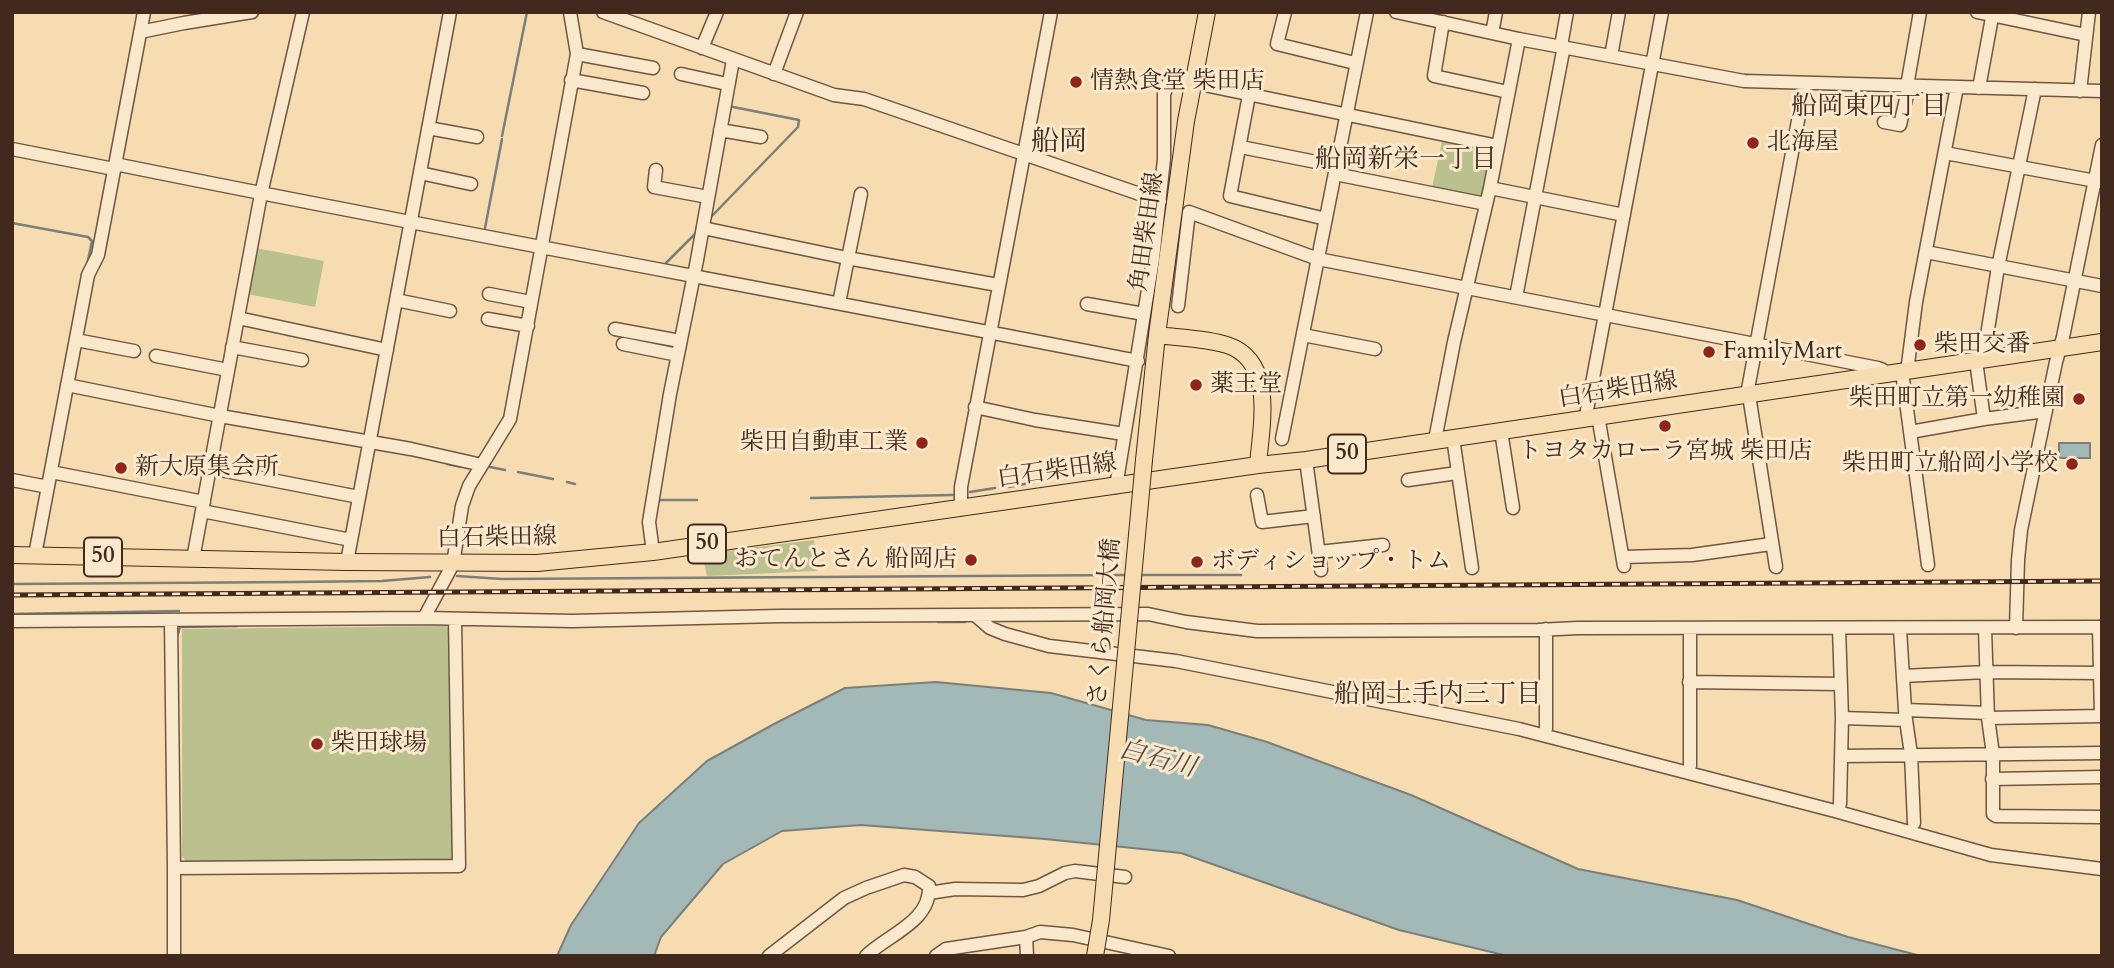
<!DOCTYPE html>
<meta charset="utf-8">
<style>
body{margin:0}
#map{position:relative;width:2114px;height:968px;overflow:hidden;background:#f7dcb2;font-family:Cardo,serif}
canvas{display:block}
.frame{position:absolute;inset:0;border:14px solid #41291d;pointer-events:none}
</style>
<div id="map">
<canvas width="2114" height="968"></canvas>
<div class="frame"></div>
</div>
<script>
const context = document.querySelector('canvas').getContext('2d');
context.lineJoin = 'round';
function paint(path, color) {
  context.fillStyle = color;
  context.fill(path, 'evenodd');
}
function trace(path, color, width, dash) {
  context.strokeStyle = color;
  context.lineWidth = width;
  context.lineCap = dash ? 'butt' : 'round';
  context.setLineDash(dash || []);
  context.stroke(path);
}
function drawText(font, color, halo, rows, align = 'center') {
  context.font = font + ' Cardo,"Noto Serif JP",serif';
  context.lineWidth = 6;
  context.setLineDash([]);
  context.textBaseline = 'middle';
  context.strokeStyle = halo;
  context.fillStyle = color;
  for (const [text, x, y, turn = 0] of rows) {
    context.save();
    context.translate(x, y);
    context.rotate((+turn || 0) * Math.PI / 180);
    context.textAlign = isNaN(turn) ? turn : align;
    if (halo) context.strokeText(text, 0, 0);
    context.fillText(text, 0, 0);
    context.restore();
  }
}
const green = new Path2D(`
 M 1442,141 L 1489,151 L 1492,154 L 1484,195 L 1478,197 L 1432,188 Z
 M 256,248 L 324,261 L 315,307 L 247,294 Z
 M 814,540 L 817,571 L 707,576 L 702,554 Z
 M 446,626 L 451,632 L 455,863 L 188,864 L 182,856 L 182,629 Z`);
const water = new Path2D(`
 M 2059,443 L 2090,443 L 2090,458 L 2059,458 Z
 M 936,682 L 1051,693 L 1146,720 L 1208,725 L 1267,742 L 1411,795 L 1578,869 L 1737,900 L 1848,937 L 1921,956 L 1508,956 L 1399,930 L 1181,853 L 1045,839 L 861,825 L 782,831 L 723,864 L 661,937 L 654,956 L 557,956 L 571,925 L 639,823 L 707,761 L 774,724 L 845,688 Z`);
const stream = new Path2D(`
 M 502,136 L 527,12
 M 710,218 L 798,127 L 799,120 L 728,106
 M 12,223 L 88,237 L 92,241 L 87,265
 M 485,228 L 502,139
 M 662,267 L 697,232
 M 447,464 L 462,467
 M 490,467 L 505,470
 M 518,472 L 553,479
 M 567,482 L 575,484
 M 1009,487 L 1035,482
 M 970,492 L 995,488
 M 811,498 L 953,495
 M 658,500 L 697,500
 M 1140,575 L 1241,575
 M 457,576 L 502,579 L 1126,575
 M 12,584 L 294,582 L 382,581 L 430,577
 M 12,614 L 179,611
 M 913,621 L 930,621
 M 938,622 L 965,622
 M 177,637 L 180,627 L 237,626`);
const minor = new Path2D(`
 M 603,12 L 834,95 L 864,99 L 1160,201
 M 1285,12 L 1277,44 L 1355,63
 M 1396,12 L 1519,39 L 1744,81 L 2102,91
 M 1977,12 L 2086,35
 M 1443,22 L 1434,76 L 1508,92
 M 140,32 L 184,23 L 252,12
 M 1492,33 L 1496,12
 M 1561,46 L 1567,12
 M 702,48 L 717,12
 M 577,54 L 653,68
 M 1611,56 L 1619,12
 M 681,74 L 727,84
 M 774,74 L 797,12
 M 571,80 L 643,93
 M 1907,86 L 1920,12
 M 1979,88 L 1993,12
 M 2080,91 L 2089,12
 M 1249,95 L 1230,196 L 1326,219
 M 1884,122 L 1900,125 L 1909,86
 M 428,128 L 477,137
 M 720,130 L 761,137
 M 1241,147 L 1336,166
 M 12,149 L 114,169
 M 1945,153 L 2101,182
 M 115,164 C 455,233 797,294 1138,361
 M 656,170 L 654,187 L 708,197
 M 420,173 L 471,184
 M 1335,174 L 1486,204
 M 1490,188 L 1624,215
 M 703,228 L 847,258 L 998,285
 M 1926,252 L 2102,286
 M 489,294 L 531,302
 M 1516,297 L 1564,46
 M 396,300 L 450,311
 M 839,303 L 861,194
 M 1087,304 L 1144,314
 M 1178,306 L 1189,212 L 1318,259 L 1878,368 L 1883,370 L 1885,375
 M 238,318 L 387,350
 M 488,319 L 528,326
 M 615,329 L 680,341
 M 1303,335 L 1375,349
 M 76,340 L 134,351
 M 623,344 L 678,355
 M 232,347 L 302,360
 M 156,356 L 228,370
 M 1983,360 L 1998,267 L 2035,89
 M 1976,361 L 1984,419
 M 1902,372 L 1928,565
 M 1907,372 L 1916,302 L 1957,87
 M 67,385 L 220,416 L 411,449 L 482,465
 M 975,407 L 1035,420 L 1124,434
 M 1598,416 L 1624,566
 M 1588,418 L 1587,410 L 1662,12
 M 1501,431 L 1513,508
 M 1910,432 L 1984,419 L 2046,411
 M 1453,438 L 1472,568
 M 1282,439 L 1367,12
 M 1435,440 L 1454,342 L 1490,188 L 1519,39
 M 1306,460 L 1321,570
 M 210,468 L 359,497
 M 51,472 L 204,502
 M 12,480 L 48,487
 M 1408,480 L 1457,473
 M 1116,487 L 1153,259 L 1164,159 L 1164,94 L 1168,84 L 1177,80 L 1185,81 L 1498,146
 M 1257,495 L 1262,522 L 1314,516
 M 961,509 L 961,487 L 1051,12
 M 202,511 L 351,540
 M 653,552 L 649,522 L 670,394 L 697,260 L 733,60
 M 1319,552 L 1383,545
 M 35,555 L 88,275 L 98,255 L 144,12
 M 1623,557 L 1692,555 L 1771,544
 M 193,559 L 261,194 L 303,12
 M 347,562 L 450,12
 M 1776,567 L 1748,389 L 1805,83
 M 976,616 L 990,628 L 1005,634 L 1049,646 L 1176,661 L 1519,729 L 1835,811 L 1991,855 L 2102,869
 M 424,618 L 453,564 L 462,506 L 469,486 L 510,419 L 577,54 L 570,12
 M 12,621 L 424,618 L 572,621 L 779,616 L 1148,614 L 1186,622 L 1257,631 L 1538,630 L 1578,628 L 2102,627
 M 171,621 L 174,868 L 174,956
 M 2099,627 L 2101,716
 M 1839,628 L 1842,718 L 1906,720 L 1905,710 L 1988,713
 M 2016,628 L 2018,560 L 2021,530 L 2056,362 L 2063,337 L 2102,145
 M 1546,629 L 1546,729
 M 1900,629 L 1905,710
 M 1985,629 L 1988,718 L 1993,754 L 1993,814 L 1996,816 L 2102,817
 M 1903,676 L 1986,672 L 2102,673
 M 1689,682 L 1841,684
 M 1988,718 L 2102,716
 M 1906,720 L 1911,754 L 1914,823
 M 1841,756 L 2102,753
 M 1690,766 L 1690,629
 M 1992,779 L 2102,777
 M 1840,804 L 1842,718
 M 174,868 L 459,866 L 455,619
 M 929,893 L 955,889 L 1023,890 L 1039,886 L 1065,873 L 1075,871 L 1125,877
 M 1026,937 L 1027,956
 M 769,956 L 844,898 L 866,888 L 904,875 L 915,877 L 929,886 C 931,922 887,935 866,956
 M 936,956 L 946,949 L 1026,937 L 1040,932 L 1073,935 L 1169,956`);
const major = new Path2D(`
 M 1157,335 C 1180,338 1205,338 1227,345 C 1276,361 1261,426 1258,465
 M 1144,460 L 1157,335 L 1186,121 L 1207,12
 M 12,555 L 347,562 L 537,563 L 653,552 L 1258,465 L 1306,460 L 2102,342`);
const rail = new Path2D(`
 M 12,595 L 2102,581`);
const majorBridge = new Path2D(`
 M 1095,956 L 1101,920 L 1144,460`);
const markers = [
 [1076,82,7,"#8f2418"],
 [1753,143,7,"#8f2418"],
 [1920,345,7,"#8f2418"],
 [1709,352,7,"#8f2418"],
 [1196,385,7,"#8f2418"],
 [2079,399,7,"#8f2418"],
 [1665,426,7,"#8f2418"],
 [922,443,7,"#8f2418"],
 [2072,464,7,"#8f2418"],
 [121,468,7,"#8f2418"],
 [971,560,7,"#8f2418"],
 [1197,562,7,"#8f2418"],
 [317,744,7,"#8f2418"]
];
const shields = [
 [1347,454,38],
 [707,544,38],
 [103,557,38]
];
const shieldNames = [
 ["50",1347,454],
 ["50",707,544],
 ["50",103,557]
];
const poiNames = [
 ["情熱食堂 柴田店",1090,82],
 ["北海屋",1767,143],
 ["柴田交番",1934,345],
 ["FamilyMart",1723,352],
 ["薬王堂",1210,385],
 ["柴田町立第一幼稚園",2065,399,"right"],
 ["柴田自動車工業",908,443,"right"],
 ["トヨタカローラ宮城 柴田店",1665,452,"center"],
 ["柴田町立船岡小学校",2058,464,"right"],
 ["新大原集会所",135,468],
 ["おてんとさん 船岡店",957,560,"right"],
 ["ボディショップ・トム",1211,562],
 ["柴田球場",331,744]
];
const streetNames = [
 ["角田柴田線",1148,232,-82],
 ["白石柴田線",1618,391,-9],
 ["白石柴田線",1057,472,-8],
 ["白石柴田線",497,539,-1],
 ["さくら船岡大橋",1106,622,-85]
];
const neighbourhoodNames = [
 ["船岡東四丁目",1869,108],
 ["船岡新栄一丁目",1406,161],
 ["船岡土手内三丁目",1438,696]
];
const waterNames = [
 ["白石川",1157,760,15]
];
const quarterNames = [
 ["船岡",1059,144]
];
paint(green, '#bac18e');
paint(water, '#a2b9b7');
trace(water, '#7b7f79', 2);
trace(stream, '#7b7f79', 2.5);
trace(minor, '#6e5642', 15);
trace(major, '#41291d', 18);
trace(minor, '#fae8cd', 12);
trace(major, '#f7dcb2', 16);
trace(rail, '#41291d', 5);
trace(rail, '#fae8cd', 2.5, [8]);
trace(majorBridge, '#41291d', 18, []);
trace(majorBridge, '#f7dcb2', 16);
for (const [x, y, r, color] of markers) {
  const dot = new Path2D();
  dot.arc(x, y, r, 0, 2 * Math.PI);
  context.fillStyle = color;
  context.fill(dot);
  trace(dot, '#fae8cd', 2.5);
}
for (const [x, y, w] of shields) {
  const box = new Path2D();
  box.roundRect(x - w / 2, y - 19.5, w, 39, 5);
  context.fillStyle = '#fae8cd';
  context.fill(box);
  trace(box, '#41291d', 2);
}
drawText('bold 23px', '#41291d', null, shieldNames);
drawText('24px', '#41291d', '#fae8cd', poiNames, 'left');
drawText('24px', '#41291d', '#fae8cd', streetNames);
drawText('26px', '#41291d', '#fae8cd', neighbourhoodNames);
drawText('italic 26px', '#594d44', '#fae8cd', waterNames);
drawText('28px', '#41291d', '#fae8cd', quarterNames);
</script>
